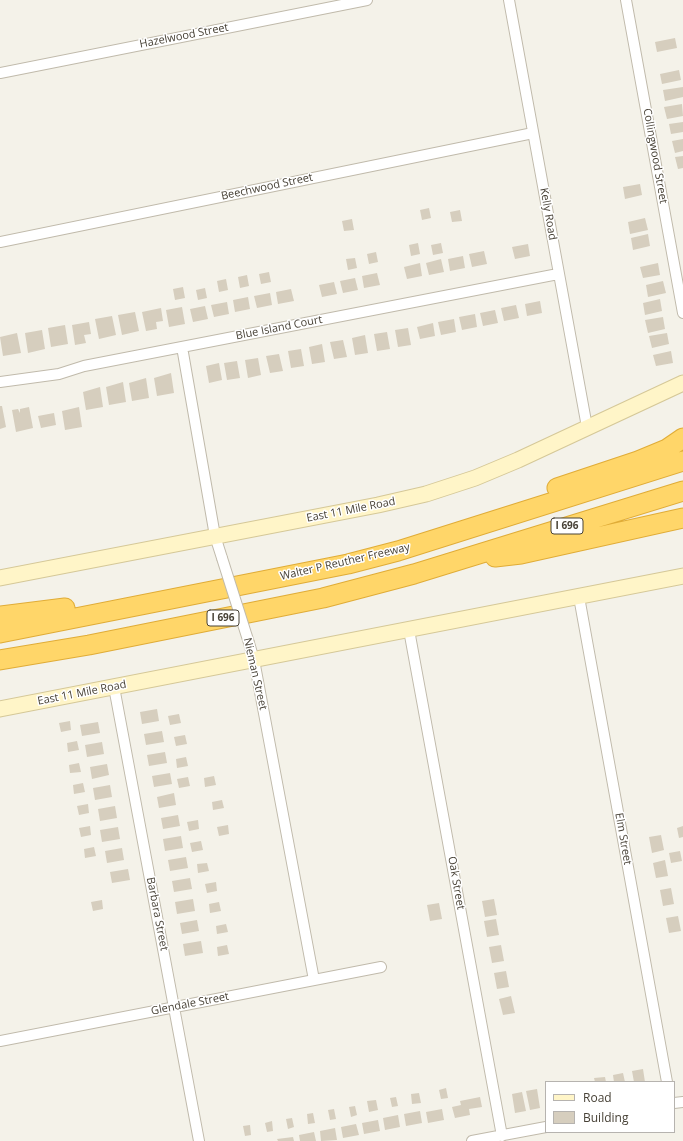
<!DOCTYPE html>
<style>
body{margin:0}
#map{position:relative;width:683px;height:1141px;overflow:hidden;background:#f4f2e9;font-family:"Open Sans",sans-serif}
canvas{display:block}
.legend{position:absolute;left:545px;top:1081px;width:130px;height:52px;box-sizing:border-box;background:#fff;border:1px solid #b6b3af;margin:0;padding:5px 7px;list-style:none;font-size:12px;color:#484237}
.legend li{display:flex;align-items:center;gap:8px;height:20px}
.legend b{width:20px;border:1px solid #b6b3af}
</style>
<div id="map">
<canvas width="683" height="1141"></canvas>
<ul class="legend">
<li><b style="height:5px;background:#fff5c8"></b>Road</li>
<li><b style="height:11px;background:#d6cebe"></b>Building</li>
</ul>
</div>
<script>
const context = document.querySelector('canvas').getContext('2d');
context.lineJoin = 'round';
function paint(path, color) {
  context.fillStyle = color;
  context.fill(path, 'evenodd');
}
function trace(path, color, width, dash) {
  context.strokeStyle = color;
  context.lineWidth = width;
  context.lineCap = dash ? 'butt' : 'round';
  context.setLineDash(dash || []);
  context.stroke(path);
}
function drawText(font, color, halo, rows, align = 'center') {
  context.font = font + ' "Open Sans",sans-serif';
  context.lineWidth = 3;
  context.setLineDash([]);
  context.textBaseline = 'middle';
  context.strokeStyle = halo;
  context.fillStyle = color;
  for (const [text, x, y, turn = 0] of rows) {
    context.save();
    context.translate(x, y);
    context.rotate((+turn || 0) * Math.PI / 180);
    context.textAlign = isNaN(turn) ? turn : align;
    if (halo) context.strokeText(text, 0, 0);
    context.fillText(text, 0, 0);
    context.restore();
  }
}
const building = new Path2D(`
 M 675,38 L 677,48 L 657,52 L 655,42 Z
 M 679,70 L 681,80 L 662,84 L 660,74 Z
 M 683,87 L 683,97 L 665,101 L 663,90 Z
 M 682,104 L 683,116 L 667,119 L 664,107 Z
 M 683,122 L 683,132 L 671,134 L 669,124 Z
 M 683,139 L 683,151 L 675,153 L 672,141 Z
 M 683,156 L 683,168 L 678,169 L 675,157 Z
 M 640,184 L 642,195 L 625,199 L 623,187 Z
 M 429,208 L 431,218 L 422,220 L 420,210 Z
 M 460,210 L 462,221 L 452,222 L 450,212 Z
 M 645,218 L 648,230 L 630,234 L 628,222 Z
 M 352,219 L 354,230 L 344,231 L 342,221 Z
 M 648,234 L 650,246 L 633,250 L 631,238 Z
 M 418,243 L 420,254 L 411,256 L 409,245 Z
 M 441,243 L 443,253 L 433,255 L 431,245 Z
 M 528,244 L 530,256 L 515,259 L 512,247 Z
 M 484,251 L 487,264 L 472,267 L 469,254 Z
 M 376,252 L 378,262 L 369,264 L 367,254 Z
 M 463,256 L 465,268 L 450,271 L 448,259 Z
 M 355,258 L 357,268 L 348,270 L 346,259 Z
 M 441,259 L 444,272 L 429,275 L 426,263 Z
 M 420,263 L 422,276 L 407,279 L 404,267 Z
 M 658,263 L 660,275 L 643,278 L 640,267 Z
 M 269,272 L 271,282 L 261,284 L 259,274 Z
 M 377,273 L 380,285 L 364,288 L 362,276 Z
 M 247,275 L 249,286 L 240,288 L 238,277 Z
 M 355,278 L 358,290 L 343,293 L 340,281 Z
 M 226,279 L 228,290 L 219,292 L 217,281 Z
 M 663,281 L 666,293 L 648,297 L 646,285 Z
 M 334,282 L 337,294 L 322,297 L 319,285 Z
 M 183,287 L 185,298 L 175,300 L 173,289 Z
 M 205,288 L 207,298 L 198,300 L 196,290 Z
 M 291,289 L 294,301 L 278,304 L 276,292 Z
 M 270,293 L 272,305 L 257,308 L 254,296 Z
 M 248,297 L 250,309 L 235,312 L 233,300 Z
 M 660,299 L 662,311 L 645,315 L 643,303 Z
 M 540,301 L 542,313 L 527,316 L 525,304 Z
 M 227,302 L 229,314 L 214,317 L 211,305 Z
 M 516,305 L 519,318 L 504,321 L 501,308 Z
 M 205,306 L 208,319 L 193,322 L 190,309 Z
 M 182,307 L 185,324 L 169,327 L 166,310 Z
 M 161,308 L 163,321 L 156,322 L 157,329 L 146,331 L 142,312 Z
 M 495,310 L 498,323 L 483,326 L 480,313 Z
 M 135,312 L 139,331 L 122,335 L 118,315 Z
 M 475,314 L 477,327 L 462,330 L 459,317 Z
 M 112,316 L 116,335 L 99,339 L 95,319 Z
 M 663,317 L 665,329 L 648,333 L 645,320 Z
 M 454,319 L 456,332 L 441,335 L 438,322 Z
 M 89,322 L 91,334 L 84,335 L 86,343 L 75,345 L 72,325 Z
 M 433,323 L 435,336 L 420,339 L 417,327 Z
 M 65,325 L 68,344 L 51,347 L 48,328 Z
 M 408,328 L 411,345 L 398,347 L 395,330 Z
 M 42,330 L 45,349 L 28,353 L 25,333 Z
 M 387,332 L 390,349 L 377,351 L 374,334 Z
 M 17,333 L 21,353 L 3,356 L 0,337 Z
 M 667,333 L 669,344 L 652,348 L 649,336 Z
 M 365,335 L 368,353 L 355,355 L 352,338 Z
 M 343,340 L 347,357 L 334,359 L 330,342 Z
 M 322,344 L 325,362 L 312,364 L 309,347 Z
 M 301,349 L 304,366 L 291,368 L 288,351 Z
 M 671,351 L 673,363 L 656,366 L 653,355 Z
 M 279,354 L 283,371 L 270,373 L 266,356 Z
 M 258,358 L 261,375 L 248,378 L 245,360 Z
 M 237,361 L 240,378 L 227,380 L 224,363 Z
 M 219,363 L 222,380 L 209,383 L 206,366 Z
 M 171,373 L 174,393 L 157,396 L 154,378 Z
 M 146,378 L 149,398 L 132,401 L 129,383 Z
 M 123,382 L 126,402 L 109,405 L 106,387 Z
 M 100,387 L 103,407 L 86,410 L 83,392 Z
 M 0,406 L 2,406 L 6,427 L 0,429 Z
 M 29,407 L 33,428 L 16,432 L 12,410 L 18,409 L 20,413 L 20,409 Z
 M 79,407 L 82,427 L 65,430 L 62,411 Z
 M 54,413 L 56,425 L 41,428 L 38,416 Z
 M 157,709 L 159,721 L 142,724 L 140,712 Z
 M 179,714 L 181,723 L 170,725 L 168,716 Z
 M 70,721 L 71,730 L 61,732 L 59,723 Z
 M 98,722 L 100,733 L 82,736 L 80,725 Z
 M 162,731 L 164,742 L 146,745 L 144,734 Z
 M 185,735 L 187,744 L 176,746 L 174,737 Z
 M 77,741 L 79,750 L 68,752 L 67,743 Z
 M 102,742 L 104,754 L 87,757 L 85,745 Z
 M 165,752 L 167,763 L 149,766 L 147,755 Z
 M 186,757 L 188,766 L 177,768 L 176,759 Z
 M 79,763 L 81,772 L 70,773 L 69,765 Z
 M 107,764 L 109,775 L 92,779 L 90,767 Z
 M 170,773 L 172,784 L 154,787 L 152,776 Z
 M 214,776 L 216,785 L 205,787 L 204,778 Z
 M 188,777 L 190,786 L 179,788 L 177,779 Z
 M 83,783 L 85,792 L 74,794 L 73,785 Z
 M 110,785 L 112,797 L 95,800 L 93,788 Z
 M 174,793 L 176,805 L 159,808 L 157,797 Z
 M 222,800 L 224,808 L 213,810 L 212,802 Z
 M 88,804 L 89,813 L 79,815 L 77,806 Z
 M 115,806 L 117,818 L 100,821 L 98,809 Z
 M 178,815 L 180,826 L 163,829 L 161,818 Z
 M 198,820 L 199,829 L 189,831 L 187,822 Z
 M 228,825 L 229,834 L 219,836 L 217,827 Z
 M 90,826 L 91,835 L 81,837 L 79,828 Z
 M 683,826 L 683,837 L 679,838 L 677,828 Z
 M 118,827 L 120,839 L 102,842 L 100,830 Z
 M 661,835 L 664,850 L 652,853 L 649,837 Z
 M 181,836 L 183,848 L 165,851 L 163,839 Z
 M 201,841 L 203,850 L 192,852 L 190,843 Z
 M 94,847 L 96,856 L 85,858 L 84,849 Z
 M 122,848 L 124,860 L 107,863 L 105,851 Z
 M 680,851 L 682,861 L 671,863 L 669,853 Z
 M 186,857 L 188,868 L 170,871 L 168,860 Z
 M 665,860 L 668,876 L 656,878 L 653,863 Z
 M 207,863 L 209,871 L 198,873 L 197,864 Z
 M 128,869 L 130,880 L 112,883 L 110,872 Z
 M 190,878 L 192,889 L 174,892 L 172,881 Z
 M 216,882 L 217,891 L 207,893 L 205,884 Z
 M 671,888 L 674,904 L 663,906 L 660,890 Z
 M 193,899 L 195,911 L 177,914 L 175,902 Z
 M 494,899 L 497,915 L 485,917 L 482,901 Z
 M 102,900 L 103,909 L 93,911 L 91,902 Z
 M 219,902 L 221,911 L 210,913 L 209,904 Z
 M 439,903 L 442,919 L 430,921 L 427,905 Z
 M 678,916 L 681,931 L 669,933 L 666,918 Z
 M 496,919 L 499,935 L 487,937 L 484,921 Z
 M 197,920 L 199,931 L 182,934 L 180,923 Z
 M 226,924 L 228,932 L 217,934 L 216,926 Z
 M 201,941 L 203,953 L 185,956 L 183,944 Z
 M 227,945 L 229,954 L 218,956 L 217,947 Z
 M 501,945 L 504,961 L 492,963 L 489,947 Z
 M 506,971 L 509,987 L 497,989 L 494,973 Z
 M 511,996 L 515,1013 L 503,1015 L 499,999 Z
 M 643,1069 L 645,1082 L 634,1082 L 632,1071 Z
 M 623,1073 L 625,1082 L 614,1082 L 613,1075 Z
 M 605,1077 L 606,1082 L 595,1082 L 594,1078 Z
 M 446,1088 L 448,1098 L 441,1099 L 439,1090 Z
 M 537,1089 L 540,1108 L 530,1110 L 526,1091 Z
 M 522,1092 L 526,1111 L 515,1113 L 512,1094 Z
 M 419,1093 L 421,1103 L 412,1104 L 411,1094 Z
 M 396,1097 L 398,1106 L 392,1107 L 390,1098 Z
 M 480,1097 L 482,1107 L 469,1109 L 470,1115 L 455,1118 L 452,1107 L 461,1105 L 460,1101 Z
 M 376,1100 L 378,1110 L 369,1112 L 367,1101 Z
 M 355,1106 L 357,1115 L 351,1117 L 349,1107 Z
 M 334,1109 L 336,1119 L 330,1120 L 328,1110 Z
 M 442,1109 L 444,1120 L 428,1123 L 426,1112 Z
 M 420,1111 L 422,1123 L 406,1126 L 404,1114 Z
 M 313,1113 L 315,1123 L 308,1124 L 307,1114 Z
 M 398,1115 L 400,1127 L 385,1130 L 383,1118 Z
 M 292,1118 L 294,1127 L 288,1129 L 286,1119 Z
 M 378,1120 L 380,1131 L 364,1134 L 362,1123 Z
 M 272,1121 L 273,1131 L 267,1132 L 265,1123 Z
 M 356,1124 L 359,1135 L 343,1138 L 341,1127 Z
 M 250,1125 L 251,1135 L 245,1136 L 243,1126 Z
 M 335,1128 L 337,1140 L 321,1141 L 320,1131 Z
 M 314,1132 L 316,1141 L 300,1141 L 299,1135 Z
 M 293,1137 L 294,1141 L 278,1141 L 277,1139 Z`);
const minor = new Path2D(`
 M 509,0 L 587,427
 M 626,0 L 683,313
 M 0,73 L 367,0
 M 0,242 L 533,133
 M 182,347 L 215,536 L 222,558
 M 0,382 L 59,374 L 84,366 L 558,274
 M 579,597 L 667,1082
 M 409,630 L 502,1136
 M 249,643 L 254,660 L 314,980
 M 114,687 L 199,1141
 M 0,1041 L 381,967
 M 674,1103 L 683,1102
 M 472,1141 L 546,1127`);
const secondary = new Path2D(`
 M 0,578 L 378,505 L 426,494 L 475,478 L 518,460 L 683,383
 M 0,709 L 683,576`);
const motorway = new Path2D(`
 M 557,488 L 638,461 L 667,449 L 683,438
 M 495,557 L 521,554 L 683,518
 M 0,616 L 65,608
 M 0,633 L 348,564 L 398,551 L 683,461
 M 0,660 L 89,645 L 323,598 L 414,574 L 683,491`);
const minorBridge = new Path2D(`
 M 222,558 L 249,643`);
const shields = [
 [567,526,32],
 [223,618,32]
];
const shieldNames = [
 ["I 696",567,526],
 ["I 696",223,618]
];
const streetNames = [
 ["Hazelwood Street",184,36,-11],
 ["Collingwood Street",655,156,80],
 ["Beechwood Street",267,187,-12],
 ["Kelly Road",548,214,80],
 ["Blue Island Court",279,328,-11],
 ["East 11 Mile Road",351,510,-11],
 ["Walter P Reuther Freeway",345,562,-13],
 ["Nieman Street",255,674,77],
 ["East 11 Mile Road",82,693,-11],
 ["Elm Street",623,839,80],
 ["Oak Street",456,883,80],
 ["Barbara Street",157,914,79],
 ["Glendale Street",190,1004,-11]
];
paint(building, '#d6cebe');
trace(minor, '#c0baab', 12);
trace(secondary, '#d5c898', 17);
trace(motorway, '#e0ac37', 21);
trace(minor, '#fff', 10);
trace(secondary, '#fff5c8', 15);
trace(motorway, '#ffd669', 19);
trace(minorBridge, '#c0baab', 12, []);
trace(minorBridge, '#fff', 10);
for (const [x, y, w] of shields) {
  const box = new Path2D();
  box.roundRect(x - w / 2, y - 8, w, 16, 3);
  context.fillStyle = '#fff';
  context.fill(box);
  trace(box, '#484237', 1);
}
drawText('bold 10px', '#484237', null, shieldNames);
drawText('11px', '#484237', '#fff', streetNames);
</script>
